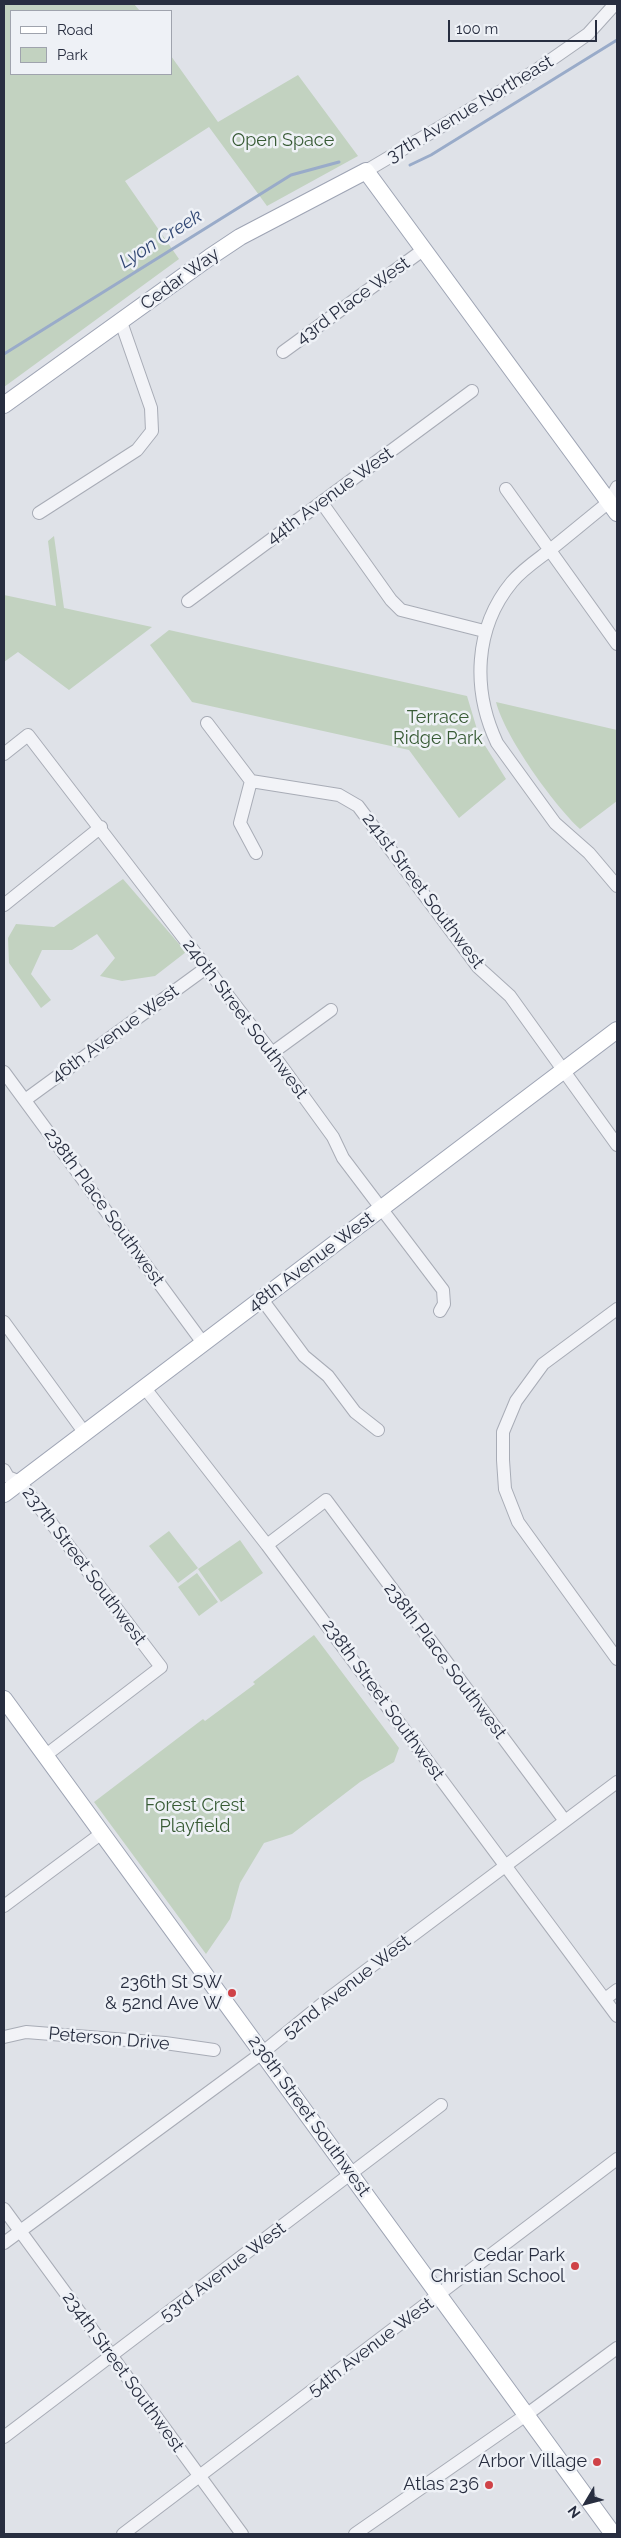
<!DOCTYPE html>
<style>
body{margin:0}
#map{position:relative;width:621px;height:2538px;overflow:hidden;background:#dfe2e8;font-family:Raleway,sans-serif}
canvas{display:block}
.frame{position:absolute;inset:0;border:5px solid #282e40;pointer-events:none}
.legend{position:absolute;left:10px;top:10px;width:162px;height:65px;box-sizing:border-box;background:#eef1f6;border:1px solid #9fa3ad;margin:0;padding:6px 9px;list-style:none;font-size:15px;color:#282e40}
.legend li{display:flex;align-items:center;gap:10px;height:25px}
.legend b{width:25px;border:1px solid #9fa3ad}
.north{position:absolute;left:561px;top:2478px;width:50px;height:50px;-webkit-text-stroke:4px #eef1f6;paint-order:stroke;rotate:233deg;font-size:14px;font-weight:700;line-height:20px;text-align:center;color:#282e40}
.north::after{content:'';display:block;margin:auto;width:18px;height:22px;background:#282e40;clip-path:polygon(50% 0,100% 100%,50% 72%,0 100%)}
.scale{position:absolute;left:448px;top:20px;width:149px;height:22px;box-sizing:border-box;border:2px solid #282e40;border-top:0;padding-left:6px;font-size:15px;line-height:18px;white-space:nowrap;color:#282e40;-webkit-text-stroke:4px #eef1f6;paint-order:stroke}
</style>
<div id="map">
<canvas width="621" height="2538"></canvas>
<div class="frame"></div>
<ul class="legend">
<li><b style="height:6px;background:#fff"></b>Road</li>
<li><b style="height:14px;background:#c2d2c0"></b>Park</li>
</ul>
<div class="north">N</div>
<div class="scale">100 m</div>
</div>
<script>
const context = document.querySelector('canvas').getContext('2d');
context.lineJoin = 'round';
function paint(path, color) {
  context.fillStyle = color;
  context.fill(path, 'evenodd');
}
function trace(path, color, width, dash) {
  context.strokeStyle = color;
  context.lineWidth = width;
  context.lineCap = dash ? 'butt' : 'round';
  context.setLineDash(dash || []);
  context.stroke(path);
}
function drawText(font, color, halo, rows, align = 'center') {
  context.font = font + ' Raleway,sans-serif';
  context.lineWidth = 5;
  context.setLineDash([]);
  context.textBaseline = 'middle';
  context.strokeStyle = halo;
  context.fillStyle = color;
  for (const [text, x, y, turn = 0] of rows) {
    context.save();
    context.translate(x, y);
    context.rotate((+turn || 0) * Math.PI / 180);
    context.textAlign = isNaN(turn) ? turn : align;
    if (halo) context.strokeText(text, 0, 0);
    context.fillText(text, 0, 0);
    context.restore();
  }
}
const green = new Path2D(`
 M 4,4 L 134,4 L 140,11 L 11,11 L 11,74 L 171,74 L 171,56 L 218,122 L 298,75 L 358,156 L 267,206 L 209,127 L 125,181 L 179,259 L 4,387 Z
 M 54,536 L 64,608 L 152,627 L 69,690 L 18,652 L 4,662 L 4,595 L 56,606 L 48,541 Z
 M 169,630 L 467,696 L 479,736 L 506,779 L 459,818 L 409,750 L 192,702 L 150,645 Z
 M 496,702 L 617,730 L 617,801 L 580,829 C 554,805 505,737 496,702 Z
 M 123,879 L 186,952 L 155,976 L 122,981 L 100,976 L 115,958 L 97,934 L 72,950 L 42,950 L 31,974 L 51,1000 L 41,1008 L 9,963 L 8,938 L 16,924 L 54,927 Z
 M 169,1531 L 198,1568 L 178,1583 L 149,1546 Z
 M 240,1540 L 263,1573 L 221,1602 L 198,1569 Z
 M 197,1573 L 218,1602 L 199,1616 L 178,1587 Z
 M 314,1635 L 399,1748 L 394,1762 L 360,1782 L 292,1834 L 264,1843 L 240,1883 L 230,1919 L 206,1954 L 94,1802 L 203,1719 L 205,1721 L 255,1684 L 253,1682 Z`);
const stream = new Path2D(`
 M 410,165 L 431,155 L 617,40
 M 4,354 L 291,175 L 339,162`);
const minor = new Path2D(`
 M 366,171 L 535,71 L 588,34 L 615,4
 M 283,352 L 423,250
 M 617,487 L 609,502 C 589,518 570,534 550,550 C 537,560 523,569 512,582 C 474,628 472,690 497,743 L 555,823 L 589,853 L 617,886
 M 506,489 L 617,644
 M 322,503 L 391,600 L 401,610 L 484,631
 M 39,513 L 137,450 L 152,431 L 151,408 L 121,322
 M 188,601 L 472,391
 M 207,723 L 251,781 L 339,795 L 358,806 L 478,967 L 510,996 L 617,1145
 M 4,754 L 28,735 L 272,1053 L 333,1137 L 343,1158 L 443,1290 L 444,1304 L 440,1311
 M 251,781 L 240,823 L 256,853
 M 4,905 L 101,827
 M 272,1053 L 331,1010
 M 4,1072 L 203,1343
 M 25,1100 L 206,968
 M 261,1298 L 304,1356 L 328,1376 L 355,1412 L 378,1430
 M 617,1309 L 543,1364 L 516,1401 L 503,1432 L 503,1460 L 505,1489 L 518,1522 L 617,1659
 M 4,1322 L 84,1432
 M 144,1387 L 267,1545 L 617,2016
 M 4,1470 L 8,1477 L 20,1482 L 161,1667 L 46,1755
 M 267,1545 L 326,1500 L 565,1821
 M 4,1906 L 102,1833
 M 605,1999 L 617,1990
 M 4,2037 L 26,2032 L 165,2043 L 214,2050
 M 4,2209 L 242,2534
 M 4,2243 L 262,2053 L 332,1996 L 617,1782
 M 4,2437 L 441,2105
 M 123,2534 L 617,2159
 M 355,2534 L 526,2415 L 617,2348`);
const major = new Path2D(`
 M 4,405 L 210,257 L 240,237 L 366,171 L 617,513
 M 4,1494 L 617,1030
 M 4,1699 L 613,2534`);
const markers = [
 [232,1993,5,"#cf4247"],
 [575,2266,5,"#cf4247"],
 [597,2462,5,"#cf4247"],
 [489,2485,5,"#cf4247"]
];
const streetNames = [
 ["37th Avenue Northeast",470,109,-31],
 ["Cedar Way",180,279,-36],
 ["43rd Place West",353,301,-36],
 ["44th Avenue West",330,496,-36],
 ["241st Street Southwest",423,891,53],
 ["240th Street Southwest",245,1019,53],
 ["46th Avenue West",115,1034,-36],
 ["238th Place Southwest",104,1207,54],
 ["48th Avenue West",311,1262,-37],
 ["237th Street Southwest",84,1566,53],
 ["238th Place Southwest",445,1661,53],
 ["238th Street Southwest",383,1700,54],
 ["52nd Avenue West",347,1987,-38],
 ["Peterson Drive",109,2039,5],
 ["236th Street Southwest",309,2116,54],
 ["53rd Avenue West",223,2272,-37],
 ["54th Avenue West",371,2347,-37],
 ["234th Street Southwest",123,2372,54]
];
const parkNames = [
 ["Open Space",283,141],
 ["Terrace",438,718],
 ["Ridge Park",438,739],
 ["Forest Crest",195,1806],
 ["Playfield",195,1827]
];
const poiNames = [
 ["236th St SW",222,1983],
 ["& 52nd Ave W",222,2004],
 ["Cedar Park",565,2256],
 ["Christian School",565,2277],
 ["Arbor Village",587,2462],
 ["Atlas 236",479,2485]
];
const waterNames = [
 ["Lyon Creek",161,239,-32]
];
paint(green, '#c2d2c0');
trace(stream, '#99abc9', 3);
trace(minor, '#a8acb6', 14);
trace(major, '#9ea4b4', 18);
trace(minor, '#f2f3f7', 12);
trace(major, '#fff', 16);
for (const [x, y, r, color] of markers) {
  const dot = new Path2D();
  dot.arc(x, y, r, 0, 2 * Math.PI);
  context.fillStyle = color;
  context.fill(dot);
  trace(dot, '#eef1f6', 2);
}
drawText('18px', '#282e40', '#eef1f6', streetNames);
drawText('18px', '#385b35', '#eef1f6', parkNames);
drawText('18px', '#282e40', '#eef1f6', poiNames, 'right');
drawText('italic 19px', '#324874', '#eef1f6', waterNames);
</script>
